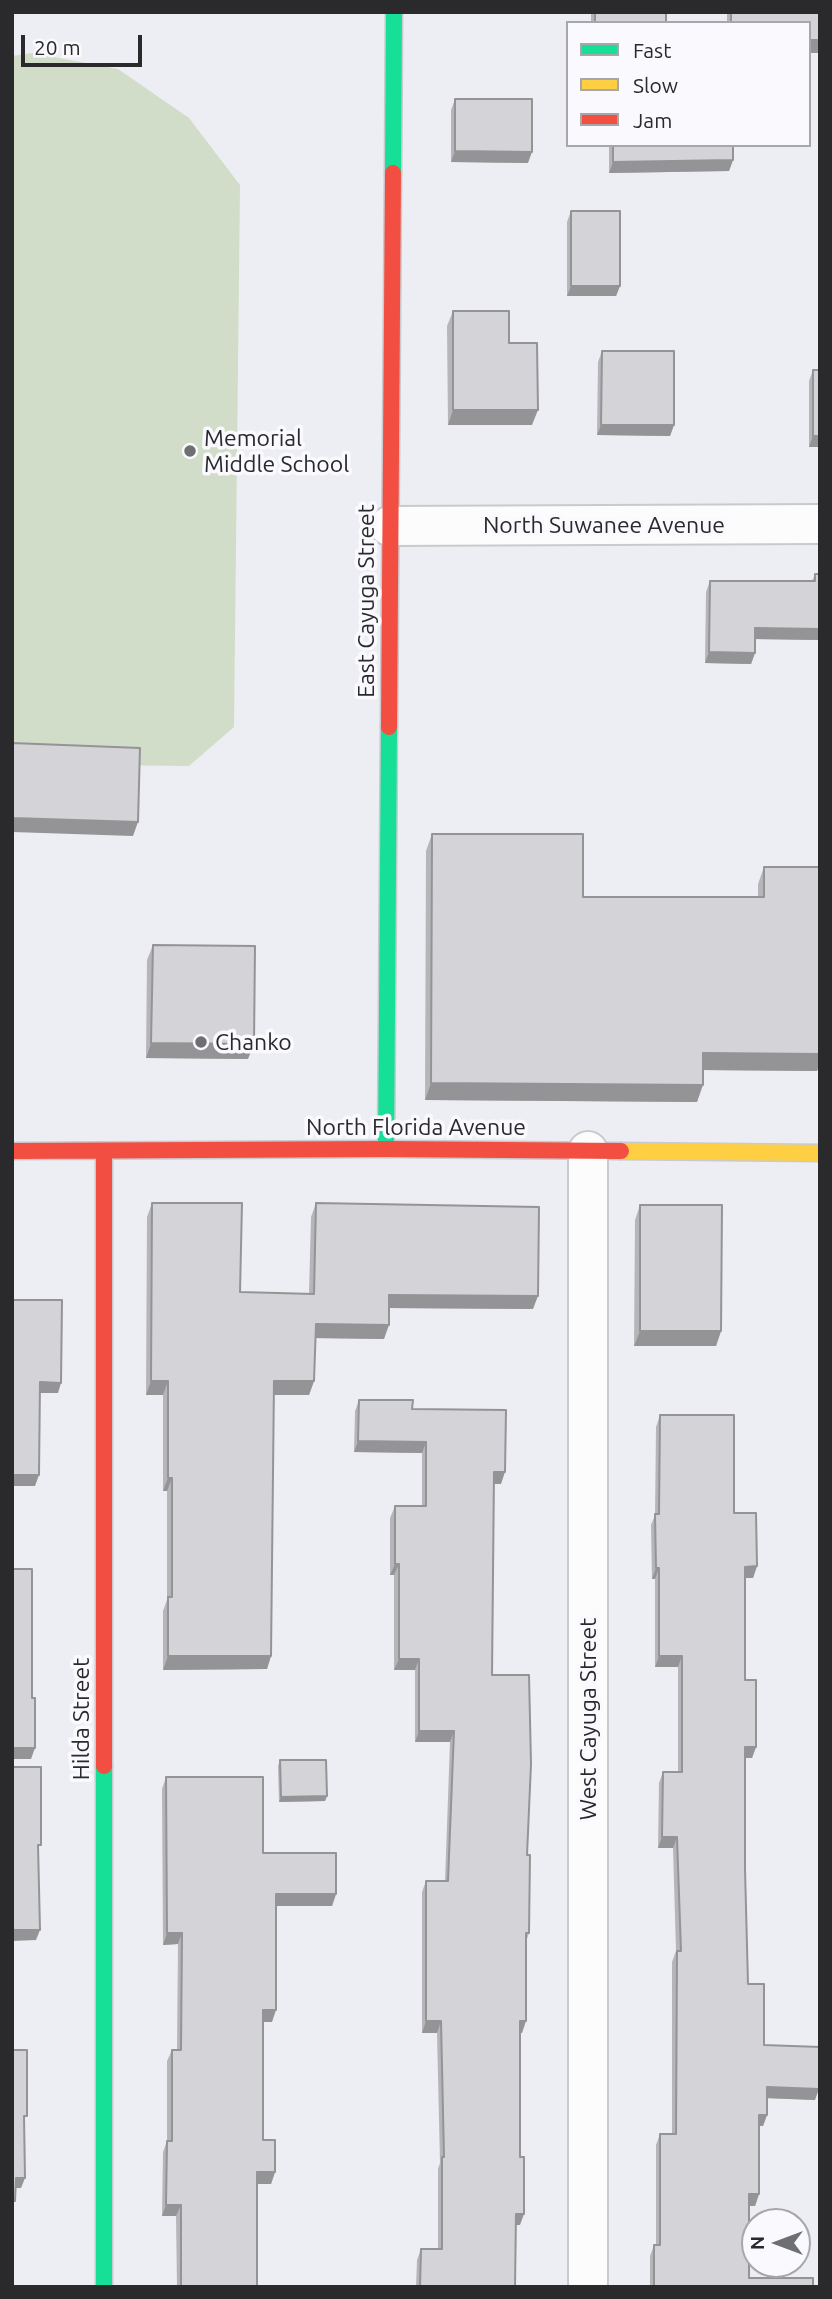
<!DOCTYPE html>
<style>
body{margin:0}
#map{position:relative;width:832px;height:2299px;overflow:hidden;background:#edeef3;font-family:Ubuntu,sans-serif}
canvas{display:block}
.frame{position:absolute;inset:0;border:14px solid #2a2a2d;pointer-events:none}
.legend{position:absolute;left:566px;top:21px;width:245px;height:126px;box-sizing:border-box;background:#fafafe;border:2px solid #a7a7aa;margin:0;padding:9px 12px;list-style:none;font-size:21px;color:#2a2a2d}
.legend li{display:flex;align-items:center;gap:14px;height:35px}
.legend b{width:35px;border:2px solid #a7a7aa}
.north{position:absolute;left:741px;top:2208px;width:70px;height:70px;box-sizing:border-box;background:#fafafe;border:2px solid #a7a7aa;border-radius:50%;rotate:270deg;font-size:19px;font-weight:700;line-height:28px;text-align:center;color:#2a2a2d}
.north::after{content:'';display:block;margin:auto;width:24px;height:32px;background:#6e6f72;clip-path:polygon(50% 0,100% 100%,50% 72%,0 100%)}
.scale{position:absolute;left:21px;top:35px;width:121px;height:32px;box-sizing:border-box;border:4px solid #2a2a2d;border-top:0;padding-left:9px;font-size:21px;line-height:24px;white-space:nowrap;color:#2a2a2d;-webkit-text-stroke:5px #fafafe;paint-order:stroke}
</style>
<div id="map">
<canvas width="832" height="2299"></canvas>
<div class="frame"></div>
<ul class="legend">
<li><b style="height:9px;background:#16e098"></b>Fast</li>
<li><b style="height:9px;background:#ffcf43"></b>Slow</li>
<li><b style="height:9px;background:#f24e42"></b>Jam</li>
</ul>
<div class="north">N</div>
<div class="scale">20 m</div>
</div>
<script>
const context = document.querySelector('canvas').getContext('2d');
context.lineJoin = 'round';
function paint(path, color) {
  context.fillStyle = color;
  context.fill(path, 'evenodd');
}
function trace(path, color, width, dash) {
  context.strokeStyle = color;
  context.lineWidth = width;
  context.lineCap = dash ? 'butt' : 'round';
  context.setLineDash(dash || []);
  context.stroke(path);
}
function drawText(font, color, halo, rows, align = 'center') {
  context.font = font + ' Ubuntu,sans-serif';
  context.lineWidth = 7;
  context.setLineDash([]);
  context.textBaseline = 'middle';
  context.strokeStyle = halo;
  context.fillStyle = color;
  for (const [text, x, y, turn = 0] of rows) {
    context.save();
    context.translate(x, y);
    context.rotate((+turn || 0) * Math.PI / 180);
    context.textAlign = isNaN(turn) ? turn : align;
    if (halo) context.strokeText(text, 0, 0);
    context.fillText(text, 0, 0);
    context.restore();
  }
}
const green = new Path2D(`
 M 32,53 L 118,69 L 189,118 L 240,185 L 234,727 L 189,766 L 12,764 L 12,56 Z`);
const street = new Path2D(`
 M 389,526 L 820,524
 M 588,1151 L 588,2287`);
const fast = new Path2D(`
 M 393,173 L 394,12
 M 386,1149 L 389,727
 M 104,1766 L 104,2287`);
const slow = new Path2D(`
 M 621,1151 L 820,1153`);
const jam = new Path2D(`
 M 389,727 L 393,173
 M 12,1151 L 386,1149 L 621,1151
 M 104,1151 L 104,1766`);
const wall = new Path2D(`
 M 591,12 L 666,12 L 666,23 L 591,23 Z
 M 727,12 L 820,12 L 820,53 L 809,53 L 809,23 L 727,23 Z
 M 455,99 L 528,163 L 451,162 L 451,110 Z
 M 609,145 L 733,145 L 733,160 L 729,171 L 609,173 Z
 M 571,211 L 620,286 L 616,296 L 567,296 L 567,222 Z
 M 453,311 L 509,343 L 532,425 L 448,425 L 447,326 Z
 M 602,351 L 674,425 L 670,436 L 597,435 L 598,362 Z
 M 813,370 L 820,447 L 809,447 L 809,381 Z
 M 815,574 L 820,574 L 820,640 L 755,639 L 755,653 L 751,664 L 705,663 L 706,592 L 710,581 L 812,581 Z
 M 432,834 L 583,897 L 758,897 L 758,884 L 764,867 L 820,1054 L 820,1064 L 817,1071 L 703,1070 L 697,1102 L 425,1100 L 426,851 Z
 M 153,945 L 248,1059 L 146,1058 L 147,960 Z
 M 152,1203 L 240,1292 L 309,1294 L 311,1217 L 316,1203 L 533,1309 L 389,1308 L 384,1339 L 315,1338 L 314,1381 L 309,1395 L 274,1395 L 271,1656 L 267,1669 L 163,1670 L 163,1611 L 167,1600 L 167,1491 L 163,1491 L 163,1395 L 146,1395 L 147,1217 Z
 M 640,1205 L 721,1331 L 716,1346 L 634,1346 L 635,1220 Z
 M 359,1400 L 412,1409 L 501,1484 L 494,1484 L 492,1675 L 527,1855 L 529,1933 L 526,1942 L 522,2033 L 520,2033 L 520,2225 L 516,2225 L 515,2287 L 416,2287 L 417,2260 L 421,2249 L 438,2249 L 438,2169 L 440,2163 L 437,2033 L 422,2033 L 422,1892 L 426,1881 L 445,1881 L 450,1742 L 415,1742 L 415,1670 L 394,1670 L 394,1575 L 390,1575 L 390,1518 L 395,1506 L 422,1506 L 422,1453 L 354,1452 L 355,1411 Z
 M 660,1415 L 734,1513 L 757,1566 L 753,1578 L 745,1578 L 745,1680 L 756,1747 L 752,1758 L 745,1758 L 745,1869 L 748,1984 L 764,2045 L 815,2100 L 767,2098 L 767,2115 L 763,2126 L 759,2126 L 759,2194 L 755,2206 L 749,2206 L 749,2278 L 813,2287 L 650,2287 L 650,2256 L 654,2245 L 656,2245 L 656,2145 L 660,2134 L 672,2134 L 672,1962 L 676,1951 L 673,1848 L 658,1848 L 659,1783 L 663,1772 L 678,1772 L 678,1667 L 655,1667 L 655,1579 L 652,1579 L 651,1525 L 655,1515 L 656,1427 Z
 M 280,1760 L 327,1796 L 325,1801 L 279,1802 L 278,1766 Z
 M 166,1777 L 263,1853 L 336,1894 L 332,1906 L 276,1906 L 272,2022 L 263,2022 L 263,2140 L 275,2172 L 271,2184 L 257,2184 L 257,2287 L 177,2287 L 176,2216 L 162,2216 L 163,2152 L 167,2141 L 167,2061 L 172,2050 L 177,2050 L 178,1944 L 163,1945 L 162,1789 Z`);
const shadedWall = new Path2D(`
 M 809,40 L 820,40 L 820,53 L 809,53 Z
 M 455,151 L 532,152 L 528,163 L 451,162 Z
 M 733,160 L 729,171 L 609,173 L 613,162 Z
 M 571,286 L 620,286 L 616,296 L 567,296 Z
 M 453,410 L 538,410 L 532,425 L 448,425 Z
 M 601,425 L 674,425 L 670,436 L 597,435 Z
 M 813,436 L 820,436 L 820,447 L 809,447 Z
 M 755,628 L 820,629 L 820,640 L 751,639 Z
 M 709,652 L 755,653 L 751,664 L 705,663 Z
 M 12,818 L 138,822 L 133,836 L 12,832 Z
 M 151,1043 L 254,1044 L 248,1059 L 146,1058 Z
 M 703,1053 L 820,1054 L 820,1064 L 817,1071 L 697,1070 Z
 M 431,1083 L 703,1085 L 697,1102 L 425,1100 Z
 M 389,1295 L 538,1296 L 533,1309 L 384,1308 Z
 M 316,1324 L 389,1325 L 384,1339 L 311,1338 Z
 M 640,1331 L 721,1331 L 716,1346 L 634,1346 Z
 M 151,1381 L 168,1381 L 163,1395 L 146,1395 Z
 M 274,1381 L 314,1381 L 309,1395 L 269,1395 Z
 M 40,1382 L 61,1383 L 58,1393 L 36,1393 Z
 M 358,1441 L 426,1442 L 422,1453 L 354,1452 Z
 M 494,1472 L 505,1472 L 501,1484 L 490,1484 Z
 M 12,1475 L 39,1475 L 35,1486 L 12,1486 Z
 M 168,1478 L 172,1478 L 167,1491 L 163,1491 Z
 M 395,1564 L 399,1564 L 394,1575 L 390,1575 Z
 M 757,1566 L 753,1578 L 741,1578 L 745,1567 Z
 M 656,1568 L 659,1568 L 655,1579 L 652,1579 Z
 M 168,1656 L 271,1656 L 267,1669 L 163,1670 Z
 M 659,1656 L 682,1656 L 678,1667 L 655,1667 Z
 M 399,1659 L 419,1659 L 415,1670 L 394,1670 Z
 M 419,1731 L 454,1731 L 450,1742 L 415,1742 Z
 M 745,1747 L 756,1747 L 752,1758 L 741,1758 Z
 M 12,1748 L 35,1748 L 31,1759 L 12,1759 Z
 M 327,1796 L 325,1801 L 279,1802 L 281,1797 Z
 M 662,1837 L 677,1837 L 673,1848 L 658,1848 Z
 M 276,1894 L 336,1894 L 332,1906 L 272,1906 Z
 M 12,1930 L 40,1930 L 36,1940 L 12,1941 Z
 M 167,1933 L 182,1933 L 178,1944 L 163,1945 Z
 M 263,2010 L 276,2010 L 272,2022 L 259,2022 Z
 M 426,2021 L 441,2021 L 437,2033 L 422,2033 Z
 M 520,2021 L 526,2021 L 522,2033 L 516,2033 Z
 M 767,2087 L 819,2089 L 815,2100 L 763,2098 Z
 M 759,2115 L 767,2115 L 763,2126 L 755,2126 Z
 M 257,2172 L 275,2172 L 271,2184 L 253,2184 Z
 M 16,2178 L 25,2178 L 21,2188 L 12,2188 Z
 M 749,2194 L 759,2194 L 755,2206 L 745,2206 Z
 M 166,2205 L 181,2205 L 176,2216 L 162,2216 Z
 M 516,2214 L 524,2214 L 520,2225 L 512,2225 Z`);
const building = new Path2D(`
 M 595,12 L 666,12 L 666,23 L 595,23 Z
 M 731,12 L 820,12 L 820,40 L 809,40 L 809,23 L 731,23 Z
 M 455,99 L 532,99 L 532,152 L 455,151 Z
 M 613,145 L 733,145 L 733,160 L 613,162 Z
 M 571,211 L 620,211 L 620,286 L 571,286 Z
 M 453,311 L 509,311 L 509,343 L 537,343 L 538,410 L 453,410 Z
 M 602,351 L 674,351 L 674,425 L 601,425 Z
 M 813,370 L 820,370 L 820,436 L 813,436 Z
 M 815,574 L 820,574 L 820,629 L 755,628 L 755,653 L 709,652 L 710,581 L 815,581 Z
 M 12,743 L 140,748 L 138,822 L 12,818 Z
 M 432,834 L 583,834 L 583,897 L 764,897 L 764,867 L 820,867 L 820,1054 L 703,1053 L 703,1085 L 431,1083 Z
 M 153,945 L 255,946 L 254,1044 L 151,1043 Z
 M 152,1203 L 242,1203 L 240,1292 L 314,1294 L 316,1203 L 539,1207 L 538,1296 L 389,1295 L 389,1325 L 316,1324 L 314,1381 L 274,1381 L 271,1656 L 168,1656 L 168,1597 L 172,1597 L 172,1478 L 168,1478 L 168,1381 L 151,1381 Z
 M 640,1205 L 722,1205 L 721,1331 L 640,1331 Z
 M 12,1300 L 62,1300 L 61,1383 L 40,1382 L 39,1475 L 12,1475 Z
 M 359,1400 L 413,1400 L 412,1409 L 506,1410 L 505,1472 L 494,1472 L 492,1675 L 529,1675 L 531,1764 L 527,1855 L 530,1855 L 529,1933 L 526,1933 L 526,2021 L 520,2021 L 520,2157 L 524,2157 L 524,2214 L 516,2214 L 515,2287 L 420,2287 L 421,2249 L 442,2249 L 442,2157 L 444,2157 L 441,2021 L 426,2021 L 426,1881 L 448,1881 L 454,1731 L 419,1731 L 419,1659 L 399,1659 L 399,1564 L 395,1564 L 395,1506 L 426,1506 L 426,1442 L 358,1441 Z
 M 660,1415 L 734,1415 L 734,1513 L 756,1513 L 757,1566 L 745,1567 L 745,1680 L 756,1680 L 756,1747 L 745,1747 L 745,1869 L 748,1984 L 764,1984 L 764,2045 L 820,2047 L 820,2072 L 819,2089 L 767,2087 L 767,2115 L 759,2115 L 759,2194 L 749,2194 L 749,2278 L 813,2278 L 813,2287 L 654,2287 L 654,2245 L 660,2245 L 660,2134 L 676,2134 L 677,1951 L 681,1951 L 677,1837 L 662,1837 L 663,1772 L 682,1772 L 682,1656 L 659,1656 L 659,1568 L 656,1568 L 655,1514 L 659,1514 Z
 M 12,1569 L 32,1569 L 32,1698 L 35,1698 L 35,1748 L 12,1748 Z
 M 280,1760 L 326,1760 L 327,1796 L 281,1797 Z
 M 12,1767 L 41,1767 L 41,1845 L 38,1845 L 40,1930 L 12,1930 Z
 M 166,1777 L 263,1777 L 263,1853 L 336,1853 L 336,1894 L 276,1894 L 276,2010 L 263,2010 L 263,2140 L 275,2140 L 275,2172 L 257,2172 L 257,2287 L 181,2287 L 181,2205 L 166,2205 L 167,2141 L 172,2141 L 172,2050 L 181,2050 L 182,1933 L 167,1933 Z
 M 12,2050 L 27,2050 L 27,2116 L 24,2116 L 25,2178 L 16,2178 L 15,2201 L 12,2201 Z`);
const markers = [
 [190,451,7,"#6e6f72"],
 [201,1042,7,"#6e6f72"]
];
const poiNames = [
 ["Memorial",204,438],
 ["Middle School",204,464],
 ["Chanko",215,1042]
];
const streetNames = [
 ["North Suwanee Avenue",604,525],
 ["East Cayuga Street",366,601,-90],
 ["North Florida Avenue",416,1127],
 ["Hilda Street",81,1719,-90],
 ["West Cayuga Street",588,1719,-90]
];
paint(green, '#d1ddc8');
trace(street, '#cacace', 42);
trace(fast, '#cacace', 19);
trace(slow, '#cacace', 19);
trace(jam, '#cacace', 19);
trace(street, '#fcfcfd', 38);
trace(fast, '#16e098', 16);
trace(slow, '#ffcf43', 16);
trace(jam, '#f24e42', 16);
paint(wall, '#b6b6ba');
paint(shadedWall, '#949497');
paint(building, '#d4d4d8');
trace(building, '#949497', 2);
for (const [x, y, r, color] of markers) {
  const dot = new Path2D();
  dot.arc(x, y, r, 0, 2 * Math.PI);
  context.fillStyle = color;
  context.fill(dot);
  trace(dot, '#fafafe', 2.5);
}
drawText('23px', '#2a2a2d', '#fafafe', poiNames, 'left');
drawText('23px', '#2a2a2d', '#fafafe', streetNames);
</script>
